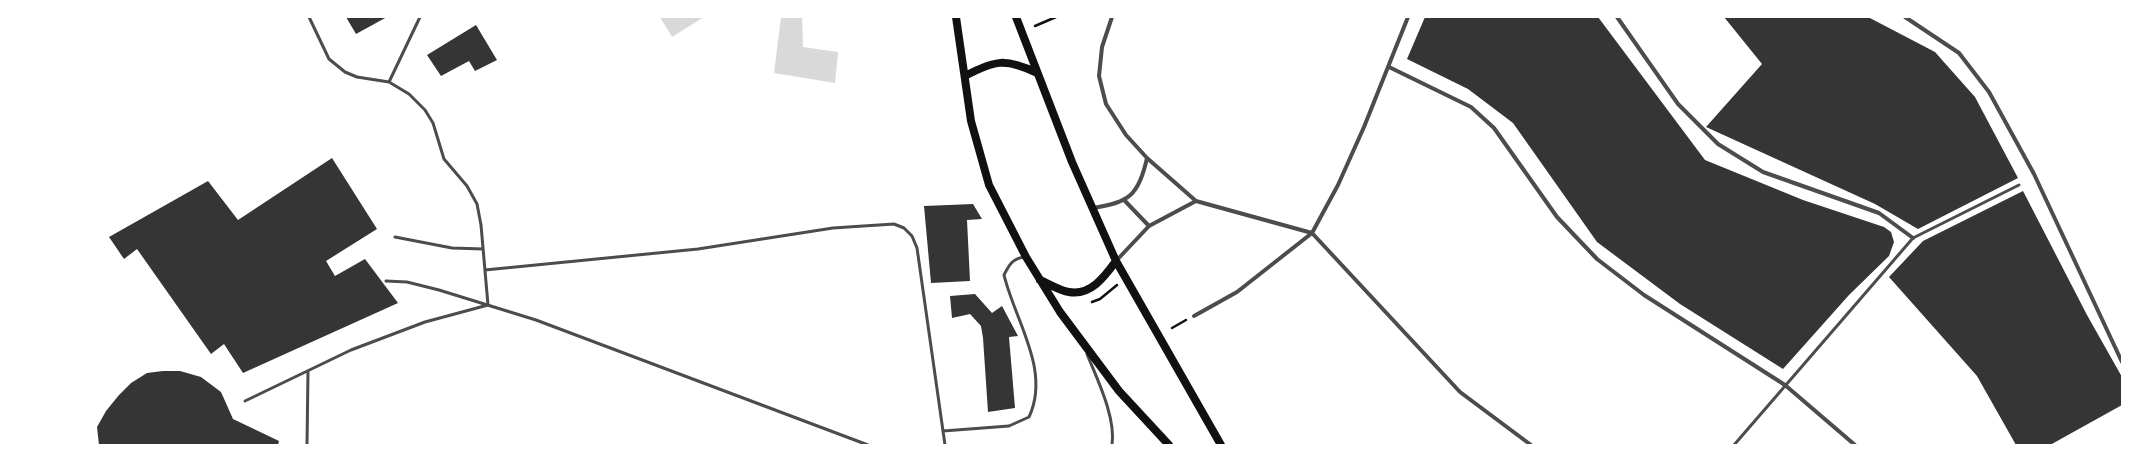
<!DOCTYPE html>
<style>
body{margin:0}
#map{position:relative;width:2139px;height:462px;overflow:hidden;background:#fff;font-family:"Fira Sans Condensed",sans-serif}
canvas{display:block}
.frame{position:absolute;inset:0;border:18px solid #fff;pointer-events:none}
</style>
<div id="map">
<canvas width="2139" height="462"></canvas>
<div class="frame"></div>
</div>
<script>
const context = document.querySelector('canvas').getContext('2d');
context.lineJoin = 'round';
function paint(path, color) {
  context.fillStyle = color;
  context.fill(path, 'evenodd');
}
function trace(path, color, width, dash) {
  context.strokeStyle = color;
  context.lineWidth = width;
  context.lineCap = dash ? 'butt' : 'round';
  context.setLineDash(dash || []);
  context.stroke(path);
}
const water = new Path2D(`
 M 660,17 L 704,17 L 672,37 Z
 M 781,17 L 802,17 L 803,47 L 838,52 L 835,83 L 774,73 Z`);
const building = new Path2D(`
 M 346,17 L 387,17 L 356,34 Z
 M 1425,17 L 1598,17 L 1705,160 L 1803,200 L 1884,227 L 1891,232 L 1894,242 L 1889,256 L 1849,295 L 1783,369 L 1680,304 L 1597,242 L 1513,123 L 1468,89 L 1407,59 Z
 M 1724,17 L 1868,17 L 1935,52 L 1975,97 L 2018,178 L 1918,229 L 1875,204 L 1706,127 L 1762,64 Z
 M 476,25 L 497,60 L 475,71 L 469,61 L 441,76 L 427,55 Z
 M 332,158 L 377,229 L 326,261 L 335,276 L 365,259 L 398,303 L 243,373 L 224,344 L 211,354 L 137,249 L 124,259 L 109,237 L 208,181 L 238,220 Z
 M 2023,191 L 2087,315 L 2122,377 L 2122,405 L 2050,445 L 2016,445 L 1977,376 L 1889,277 L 1923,241 Z
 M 973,204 L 982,219 L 967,220 L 970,281 L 931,283 L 924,206 Z
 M 975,294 L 992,313 L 1002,306 L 1018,336 L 1009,337 L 1015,408 L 988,412 L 983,338 L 981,326 L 970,314 L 952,318 L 950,296 Z
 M 163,371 L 180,371 L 201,377 L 221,392 L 233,419 L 279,441 L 278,445 L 99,445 L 97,427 L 106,411 L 119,395 L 131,383 L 147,373 Z`);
const path = new Path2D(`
 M 1035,26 L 1056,17
 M 1092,302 L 1100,299 L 1117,285
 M 1172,328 L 1186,320`);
const service = new Path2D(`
 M 309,17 L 329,59 L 345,72 L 357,77 L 389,82 L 409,94 L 425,110 L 433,123 L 444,159 L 467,186 L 477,204 L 481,225 L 488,305
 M 389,82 L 420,17
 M 395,237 L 452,248 L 483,249
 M 485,270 L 698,249 L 833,228 L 894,224 L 904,228 L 912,236 L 917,248 L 945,445
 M 386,281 L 407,282 L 439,290 L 536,320 L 868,445
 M 1087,354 C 1097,379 1116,417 1112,445
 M 245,401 L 351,350 L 425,322 L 488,305
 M 943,431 L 1009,426 L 1029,417 C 1051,370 1015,321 1004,275 C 1009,265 1012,259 1024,257
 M 307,445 L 308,371
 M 1734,445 L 1913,238 L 2019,185`);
const minor = new Path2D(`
 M 1112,17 L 1102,47 L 1099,76 L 1106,104 L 1126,135 L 1147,158 L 1196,201 L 1312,233 L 1460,392 L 1531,445
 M 1617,17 L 1678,104 L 1718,144 L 1763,172 L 1879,213 L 1913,238
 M 1905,17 L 1959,53 L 1989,92 L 2034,174 L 2122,362
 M 1389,67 L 1471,107 L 1494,128 L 1557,217 L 1597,259 L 1644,295 L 1785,385 L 1855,445
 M 1125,201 L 1149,226
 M 1092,208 C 1129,203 1139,195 1147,158
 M 1116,261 L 1149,226 L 1196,201
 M 1194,316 L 1237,292 L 1312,233 L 1338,185 L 1364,127 L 1408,17`);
const secondary = new Path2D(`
 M 956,17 L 971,121 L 989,185 L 1026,257 L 1060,312 L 1119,391 L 1169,445
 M 1016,17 L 1072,162 L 1116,261 L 1221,445
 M 965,76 C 995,60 1006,58 1037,73
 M 1040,280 C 1049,284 1060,291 1069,292 C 1091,296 1105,276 1116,261`);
paint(water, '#d9d9d9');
paint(building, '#353535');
trace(path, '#111', 2.5);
trace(service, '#4c4c4c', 3);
trace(minor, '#4c4c4c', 4);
trace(secondary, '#111', 8);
</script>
